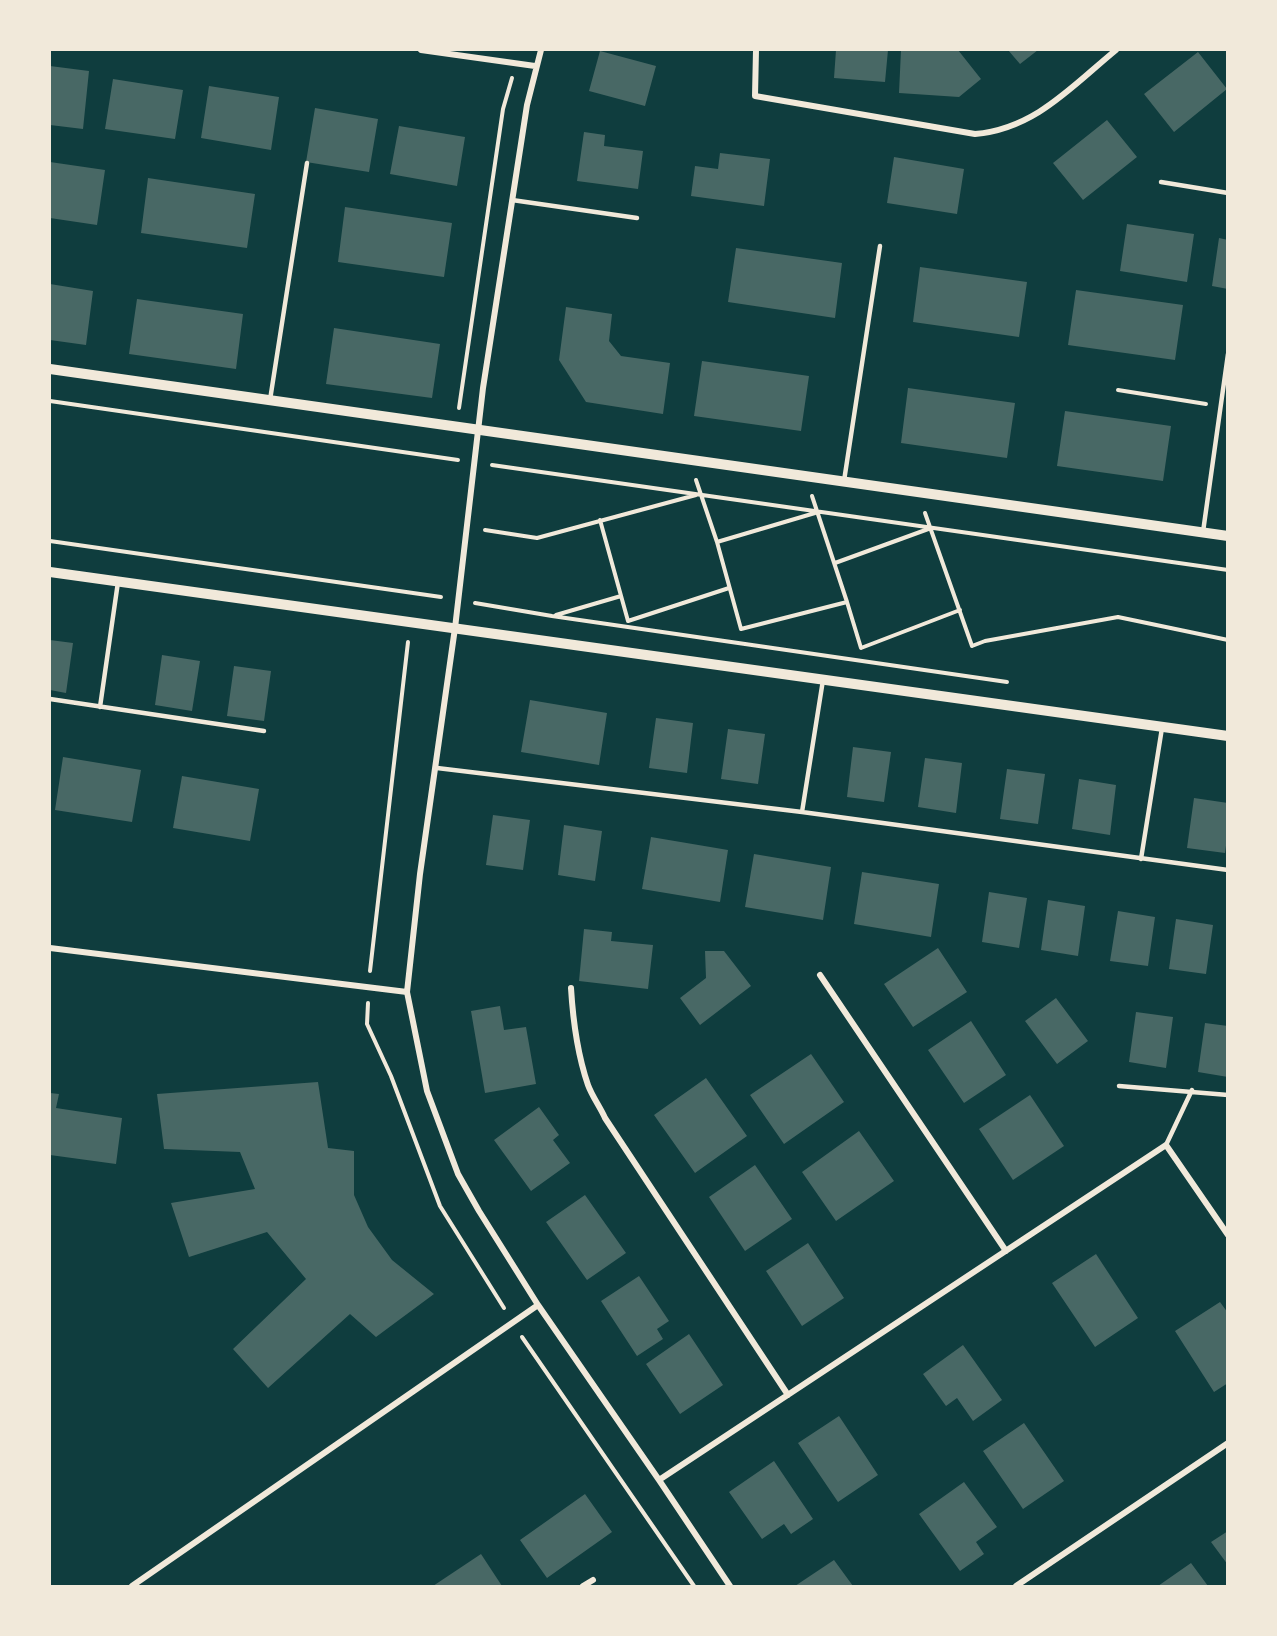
<!DOCTYPE html>
<style>
body{margin:0}
#map{position:relative;width:1277px;height:1636px;overflow:hidden;background:#0f3d3e;font-family:"PT Sans",sans-serif}
canvas{display:block}
.frame{position:absolute;inset:0;border:51px solid #f1e9da;pointer-events:none}
</style>
<div id="map">
<canvas width="1277" height="1636"></canvas>
<div class="frame"></div>
</div>
<script>
const context = document.querySelector('canvas').getContext('2d');
context.lineJoin = 'round';
function paint(path, color) {
  context.fillStyle = color;
  context.fill(path, 'evenodd');
}
function trace(path, color, width, dash) {
  context.strokeStyle = color;
  context.lineWidth = width;
  context.lineCap = dash ? 'butt' : 'round';
  context.setLineDash(dash || []);
  context.stroke(path);
}
const building = new Path2D(`
 M 836,50 L 888,50 L 885,82 L 834,78 Z
 M 901,50 L 958,50 L 981,79 L 959,97 L 899,93 Z
 M 1008,50 L 1038,50 L 1020,64 Z
 M 600,51 L 656,66 L 645,106 L 589,91 Z
 M 1198,52 L 1227,89 L 1174,132 L 1144,94 Z
 M 50,66 L 89,71 L 83,129 L 50,125 Z
 M 113,79 L 183,90 L 175,139 L 105,129 Z
 M 209,86 L 279,97 L 271,150 L 201,138 Z
 M 315,108 L 378,119 L 369,172 L 306,162 Z
 M 1107,120 L 1137,157 L 1083,200 L 1053,163 Z
 M 399,126 L 465,137 L 457,186 L 390,174 Z
 M 584,132 L 605,135 L 604,146 L 643,151 L 638,189 L 577,181 Z
 M 720,153 L 770,159 L 764,206 L 691,196 L 695,166 L 718,169 Z
 M 894,157 L 964,169 L 957,214 L 887,203 Z
 M 50,162 L 105,170 L 97,225 L 50,218 Z
 M 148,178 L 255,194 L 247,248 L 141,233 Z
 M 345,207 L 452,223 L 444,277 L 338,262 Z
 M 1127,224 L 1194,234 L 1187,282 L 1120,271 Z
 M 1219,238 L 1228,240 L 1228,289 L 1212,286 Z
 M 736,248 L 842,263 L 835,318 L 728,302 Z
 M 920,267 L 1027,282 L 1019,337 L 913,322 Z
 M 50,284 L 93,291 L 86,345 L 50,340 Z
 M 1076,290 L 1183,305 L 1175,360 L 1068,345 Z
 M 137,299 L 243,314 L 236,369 L 129,354 Z
 M 566,307 L 612,314 L 609,341 L 621,356 L 670,363 L 663,414 L 586,402 L 559,360 Z
 M 334,328 L 440,344 L 432,398 L 326,384 Z
 M 702,361 L 809,376 L 801,431 L 694,416 Z
 M 908,388 L 1015,403 L 1007,458 L 901,443 Z
 M 1065,411 L 1171,426 L 1163,481 L 1057,466 Z
 M 50,640 L 73,643 L 66,693 L 50,690 Z
 M 162,655 L 200,661 L 192,711 L 155,705 Z
 M 234,666 L 271,671 L 264,721 L 227,716 Z
 M 530,700 L 607,713 L 599,765 L 521,752 Z
 M 656,718 L 693,723 L 687,773 L 649,768 Z
 M 728,729 L 765,734 L 758,784 L 721,779 Z
 M 853,747 L 891,752 L 884,802 L 847,797 Z
 M 63,757 L 141,770 L 132,822 L 55,810 Z
 M 925,758 L 962,763 L 956,813 L 918,807 Z
 M 1007,769 L 1045,774 L 1038,824 L 1000,819 Z
 M 182,776 L 259,789 L 250,841 L 173,828 Z
 M 1079,779 L 1116,785 L 1110,835 L 1072,829 Z
 M 1194,798 L 1228,803 L 1228,831 L 1225,853 L 1187,848 Z
 M 493,815 L 530,820 L 523,870 L 486,865 Z
 M 564,825 L 602,831 L 595,881 L 558,875 Z
 M 651,837 L 728,850 L 720,902 L 642,889 Z
 M 754,854 L 831,867 L 823,920 L 745,907 Z
 M 862,872 L 939,884 L 931,937 L 854,924 Z
 M 989,892 L 1027,898 L 1019,948 L 982,942 Z
 M 1048,900 L 1085,906 L 1078,956 L 1041,950 Z
 M 1118,911 L 1155,917 L 1148,966 L 1110,961 Z
 M 1176,919 L 1213,925 L 1206,974 L 1169,969 Z
 M 584,929 L 612,932 L 611,941 L 653,945 L 648,989 L 579,981 Z
 M 938,948 L 967,992 L 913,1027 L 884,984 Z
 M 705,951 L 724,951 L 751,986 L 700,1025 L 680,998 L 706,978 Z
 M 1056,998 L 1088,1041 L 1057,1064 L 1025,1021 Z
 M 500,1006 L 504,1030 L 526,1027 L 536,1084 L 485,1093 L 471,1011 Z
 M 1136,1012 L 1173,1017 L 1166,1068 L 1129,1062 Z
 M 971,1021 L 1006,1075 L 964,1103 L 928,1050 Z
 M 1205,1023 L 1228,1026 L 1228,1077 L 1198,1072 Z
 M 811,1054 L 844,1102 L 784,1144 L 750,1095 Z
 M 706,1078 L 747,1136 L 695,1173 L 654,1115 Z
 M 318,1082 L 328,1148 L 354,1151 L 354,1195 L 368,1227 L 392,1260 L 434,1294 L 376,1337 L 350,1314 L 268,1388 L 233,1349 L 306,1279 L 267,1232 L 189,1257 L 171,1203 L 255,1189 L 240,1152 L 164,1149 L 157,1094 Z
 M 50,1093 L 59,1094 L 56,1108 L 122,1118 L 116,1164 L 50,1155 Z
 M 1030,1095 L 1064,1146 L 1013,1180 L 979,1129 Z
 M 539,1107 L 559,1135 L 553,1140 L 570,1163 L 531,1191 L 494,1140 Z
 M 859,1131 L 894,1181 L 836,1221 L 802,1172 Z
 M 755,1165 L 792,1219 L 745,1251 L 709,1197 Z
 M 585,1195 L 626,1253 L 587,1280 L 546,1222 Z
 M 808,1243 L 844,1298 L 802,1326 L 766,1271 Z
 M 1096,1254 L 1138,1318 L 1095,1347 L 1052,1283 Z
 M 639,1276 L 669,1321 L 657,1329 L 663,1339 L 637,1356 L 601,1301 Z
 M 1220,1302 L 1228,1313 L 1228,1383 L 1214,1392 L 1175,1331 Z
 M 689,1334 L 723,1385 L 680,1414 L 646,1364 Z
 M 963,1345 L 1002,1400 L 973,1421 L 957,1398 L 946,1406 L 923,1374 Z
 M 839,1416 L 878,1475 L 838,1502 L 798,1443 Z
 M 1024,1423 L 1064,1481 L 1023,1509 L 983,1451 Z
 M 774,1461 L 813,1519 L 791,1534 L 784,1524 L 762,1539 L 729,1492 Z
 M 964,1482 L 997,1527 L 976,1542 L 984,1554 L 960,1571 L 919,1514 Z
 M 585,1494 L 612,1532 L 547,1578 L 520,1540 Z
 M 1228,1531 L 1228,1565 L 1211,1542 Z
 M 481,1554 L 502,1586 L 433,1586 Z
 M 834,1560 L 853,1586 L 795,1586 Z
 M 1191,1563 L 1208,1586 L 1158,1586 Z`);
const path = new Path2D(`
 M 1118,390 L 1206,404
 M 50,401 L 458,460
 M 459,408 L 503,109 L 512,78
 M 492,465 L 1228,570
 M 696,480 L 717,542 L 741,629 L 847,602 L 812,496
 M 925,513 L 972,646 L 985,641 L 1118,617 L 1228,640
 M 600,520 L 628,621 L 729,588
 M 485,530 L 537,538 L 696,495
 M 50,541 L 441,597
 M 717,542 L 815,513
 M 835,563 L 931,528
 M 847,602 L 861,648 L 960,610
 M 475,603 L 552,616 L 1007,682
 M 556,615 L 621,596
 M 370,971 L 408,642
 M 368,1003 L 367,1024 L 391,1076 L 440,1206 L 504,1308
 M 522,1337 L 694,1586`);
const service = new Path2D(`
 M 1161,182 L 1228,193
 M 512,200 L 637,218
 M 270,400 L 307,163
 M 844,481 L 880,246
 M 1203,532 L 1228,354
 M 50,699 L 264,731
 M 100,707 L 118,582
 M 437,768 L 802,812 L 1228,870
 M 802,812 L 823,680
 M 1141,859 L 1162,728
 M 1119,1086 L 1228,1095
 M 1166,1145 L 1192,1090`);
const minor = new Path2D(`
 M 421,50 L 535,66
 M 541,50 L 527,105 L 483,388 L 455,628 L 420,874 L 407,992 L 427,1091 L 458,1174 L 479,1211 L 538,1305 L 659,1480 L 730,1586
 M 756,50 L 755,96 L 975,134 C 1035,129 1072,86 1116,50
 M 50,948 L 407,992
 M 820,975 L 1006,1251
 M 571,988 C 573,1021 577,1053 588,1085 C 592,1096 600,1107 605,1118 L 788,1395
 M 659,1480 L 1166,1145 L 1228,1235
 M 132,1586 L 538,1305
 M 583,1586 L 593,1580
 M 1016,1586 L 1228,1443`);
const tertiary = new Path2D(`
 M 50,369 L 1228,536
 M 50,572 L 1228,736`);
paint(building, '#486865');
trace(path, '#f1e9da', 4);
trace(service, '#f1e9da', 4.5);
trace(minor, '#f1e9da', 6);
trace(tertiary, '#f1e9da', 10);
</script>
